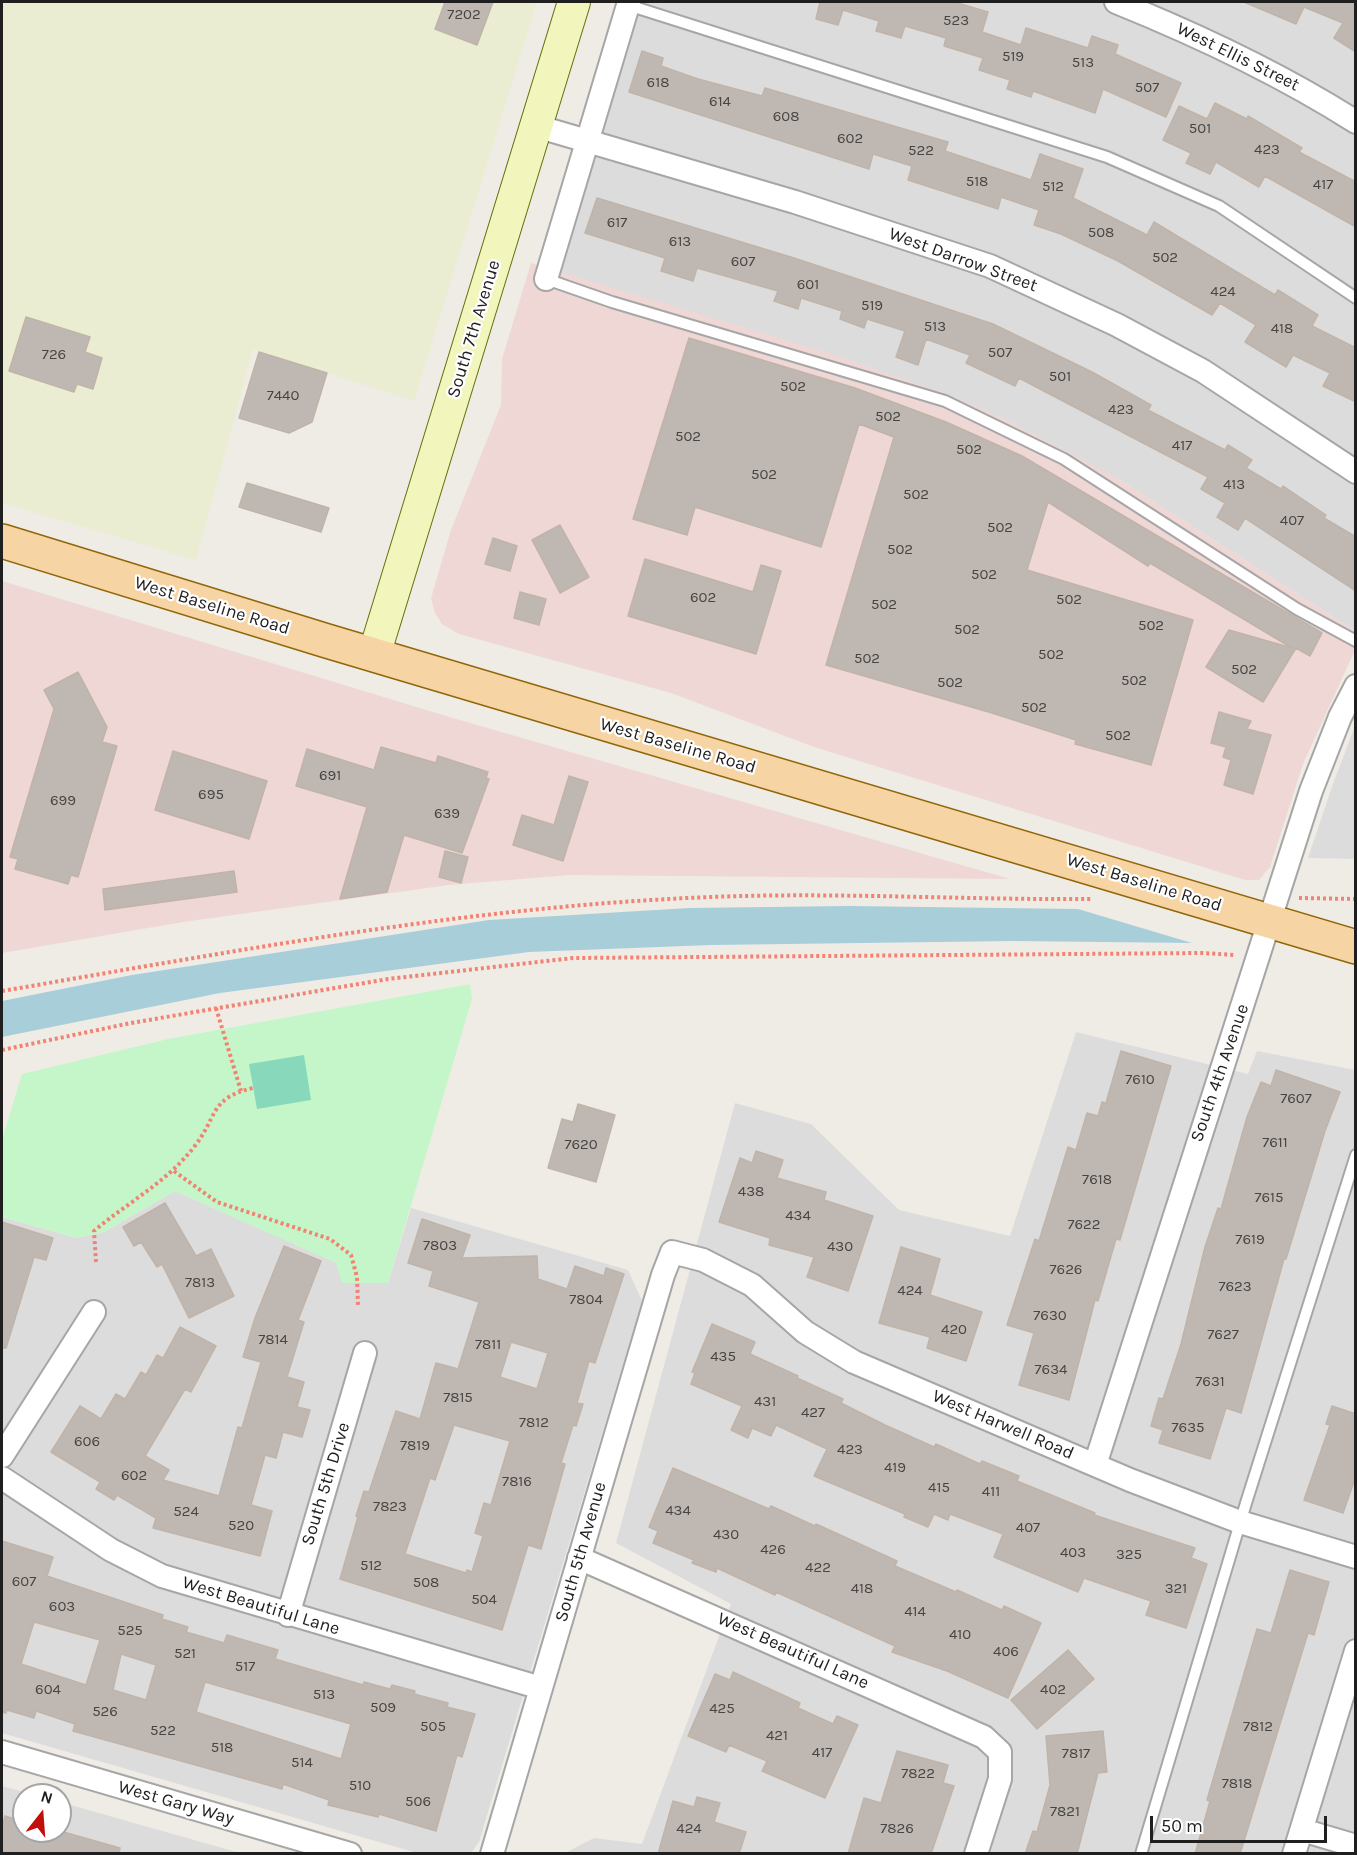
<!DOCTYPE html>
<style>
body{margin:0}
#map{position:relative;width:1357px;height:1855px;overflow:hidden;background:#efece5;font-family:Karla,sans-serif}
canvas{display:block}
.frame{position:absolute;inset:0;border:3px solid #1f1f1f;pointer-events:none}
.north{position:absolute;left:12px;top:1783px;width:60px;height:60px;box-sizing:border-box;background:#fff;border:2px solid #a5a5a5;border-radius:50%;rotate:17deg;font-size:16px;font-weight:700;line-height:24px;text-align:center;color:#1f1f1f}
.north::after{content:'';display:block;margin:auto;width:21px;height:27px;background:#c20f0c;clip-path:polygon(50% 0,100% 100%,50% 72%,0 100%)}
.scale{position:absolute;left:1150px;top:1816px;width:177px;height:27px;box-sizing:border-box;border:3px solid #1f1f1f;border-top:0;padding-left:8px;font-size:18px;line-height:21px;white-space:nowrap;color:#1f1f1f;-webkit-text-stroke:4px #fff;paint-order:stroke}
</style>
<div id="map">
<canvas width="1357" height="1855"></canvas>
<div class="frame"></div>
<div class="north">N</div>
<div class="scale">50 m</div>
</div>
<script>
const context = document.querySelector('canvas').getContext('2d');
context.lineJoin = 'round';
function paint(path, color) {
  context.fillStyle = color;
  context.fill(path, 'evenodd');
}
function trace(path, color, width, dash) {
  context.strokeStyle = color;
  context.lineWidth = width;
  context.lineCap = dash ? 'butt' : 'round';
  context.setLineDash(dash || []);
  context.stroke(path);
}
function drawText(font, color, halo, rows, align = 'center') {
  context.font = font + ' Karla,sans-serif';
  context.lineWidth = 4.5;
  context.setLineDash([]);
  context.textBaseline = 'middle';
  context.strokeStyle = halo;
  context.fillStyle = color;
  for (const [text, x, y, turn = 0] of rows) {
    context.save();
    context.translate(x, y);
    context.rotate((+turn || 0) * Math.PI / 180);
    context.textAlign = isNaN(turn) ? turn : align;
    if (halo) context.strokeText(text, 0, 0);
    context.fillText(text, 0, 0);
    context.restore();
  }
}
const residential = new Path2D(`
 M 640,2 L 1355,2 L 1355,631 L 1117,478 L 559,272 Z
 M 1355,726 L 1355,859 L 1308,858 L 1334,781 Z
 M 1076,1032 L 1248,1074 L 1257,1051 L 1355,1070 L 1355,1853 L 563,1854 L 594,1838 L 642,1844 L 731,1604 L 616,1543 L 735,1103 L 811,1124 L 899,1210 L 1010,1236 Z
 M 175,1191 L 337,1263 L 342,1283 L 388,1283 L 411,1208 L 628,1270 L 642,1301 L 479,1842 L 471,1853 L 417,1853 L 2,1733 L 2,1217 L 77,1238 L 104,1232 Z
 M 2,1786 L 34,1795 L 24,1795 L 24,1831 L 60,1831 L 60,1802 L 240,1853 L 2,1853 Z`);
const commercial = new Path2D(`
 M 531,263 L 825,352 L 945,393 L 1007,420 L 1117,478 L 1355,631 L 1355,650 L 1303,764 L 1270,867 L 1259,880 L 1245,880 L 814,747 L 671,693 L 459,634 L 442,624 L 435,613 L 431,598 L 451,530 L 501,405 L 502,359 Z
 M 2,581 L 446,716 L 1010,879 L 570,875 L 449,885 L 183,922 L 2,953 Z`);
const farmland = new Path2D(`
 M 2,2 L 537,2 L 414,401 L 253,349 L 196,560 L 2,503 Z`);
const park = new Path2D(`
 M 470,984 L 472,999 L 388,1283 L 342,1283 L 336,1263 L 175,1191 L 104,1232 L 77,1238 L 2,1217 L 2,1140 L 22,1074 L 168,1039 Z`);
const pitch = new Path2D(`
 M 304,1055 L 311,1100 L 257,1109 L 249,1064 Z`);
const water = new Path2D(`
 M 849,906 L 1078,909 L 1192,943 L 1013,941 L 711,945 L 529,952 L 220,993 L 2,1037 L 2,1001 L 132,975 L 489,920 L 689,908 Z`);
const building = new Path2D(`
 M 445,2 L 493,2 L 477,45 L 435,29 Z
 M 820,2 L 954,2 L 988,12 L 982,32 L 1021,45 L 1026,28 L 1088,48 L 1092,36 L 1118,45 L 1115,54 L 1181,83 L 1166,117 L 1103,89 L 1095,113 L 1033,91 L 1031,97 L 1007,89 L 1010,80 L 979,70 L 983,58 L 944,46 L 946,38 L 905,26 L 901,38 L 876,31 L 879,21 L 843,10 L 838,25 L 816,19 Z
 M 1244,2 L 1356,2 L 1356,52 L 1334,38 L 1343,23 L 1304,7 L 1296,24 Z
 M 642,51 L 663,58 L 661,66 L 698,79 L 762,96 L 765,88 L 948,142 L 945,151 L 1031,180 L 1040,154 L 1083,169 L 1073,198 L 1147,235 L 1154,222 L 1275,295 L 1278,290 L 1318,315 L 1312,326 L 1356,348 L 1356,402 L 1323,386 L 1330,373 L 1293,355 L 1286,367 L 1245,342 L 1256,325 L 1220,303 L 1212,315 L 1118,261 L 1061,234 L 1034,225 L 1039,210 L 1001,197 L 998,209 L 908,180 L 912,166 L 873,154 L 869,169 L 629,92 Z
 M 1215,103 L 1247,119 L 1248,116 L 1302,148 L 1299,152 L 1356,182 L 1356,227 L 1265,176 L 1259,187 L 1216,162 L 1210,174 L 1186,163 L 1191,153 L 1163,140 L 1179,106 L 1207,119 Z
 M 597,198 L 794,258 L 993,324 L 1092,372 L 1151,405 L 1148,410 L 1225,450 L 1228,445 L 1252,460 L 1246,468 L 1281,489 L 1283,486 L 1326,515 L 1324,518 L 1356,537 L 1356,591 L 1245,518 L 1238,530 L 1217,517 L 1225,503 L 1201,489 L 1208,477 L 1019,378 L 1015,386 L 966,363 L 970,355 L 926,339 L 918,365 L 896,357 L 905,331 L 867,319 L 864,328 L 840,319 L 842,311 L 801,298 L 798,309 L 774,301 L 778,291 L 697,268 L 693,281 L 661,271 L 665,258 L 585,233 Z
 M 26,317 L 90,337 L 85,352 L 102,358 L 93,389 L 77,384 L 74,392 L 9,371 Z
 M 689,338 L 855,388 L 946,422 L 1022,456 L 1322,633 L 1310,656 L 1296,648 L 1263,702 L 1206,667 L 1229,630 L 1292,648 L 1150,563 L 1148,566 L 1048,502 L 1027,570 L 1193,620 L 1151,765 L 1075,744 L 1076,740 L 992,713 L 826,665 L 894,437 L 859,424 L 821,547 L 695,507 L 687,535 L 633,519 Z
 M 259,352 L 327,373 L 312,422 L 289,433 L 239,418 Z
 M 247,483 L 329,508 L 321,532 L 239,507 Z
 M 560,525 L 589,577 L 560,593 L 532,540 Z
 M 493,538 L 517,546 L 510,571 L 485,564 Z
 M 645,559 L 753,592 L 761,565 L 781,571 L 756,654 L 628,616 Z
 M 520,592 L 546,599 L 539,625 L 514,618 Z
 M 78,672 L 107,727 L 102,742 L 117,746 L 78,877 L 71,875 L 68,884 L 15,869 L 18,859 L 10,857 L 54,709 L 44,690 Z
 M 1219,712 L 1251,721 L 1247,729 L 1271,735 L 1253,794 L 1224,785 L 1231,760 L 1223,757 L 1226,747 L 1211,743 Z
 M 381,747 L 436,763 L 438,756 L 488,772 L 486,778 L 489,779 L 462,853 L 404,835 L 387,892 L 340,899 L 367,807 L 296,786 L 307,749 L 374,770 Z
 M 173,751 L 267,781 L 249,839 L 155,810 Z
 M 569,776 L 588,782 L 563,861 L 513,845 L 522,815 L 554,825 Z
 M 445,851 L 468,857 L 461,883 L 439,877 Z
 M 234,871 L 237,892 L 105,910 L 103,889 Z
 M 1121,1051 L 1171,1066 L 1120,1240 L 1116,1239 L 1098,1301 L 1095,1300 L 1069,1400 L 1019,1385 L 1034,1333 L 1007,1325 L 1035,1239 L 1039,1241 L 1068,1147 L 1076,1150 L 1087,1113 L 1098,1116 L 1102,1102 L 1106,1103 Z
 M 1276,1070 L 1340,1092 L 1325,1131 L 1286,1259 L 1284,1259 L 1241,1413 L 1226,1408 L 1210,1459 L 1159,1443 L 1163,1430 L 1151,1426 L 1159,1398 L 1163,1399 L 1181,1344 L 1205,1247 L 1218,1208 L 1221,1209 L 1247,1117 L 1261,1082 L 1271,1086 Z
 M 578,1104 L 615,1115 L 596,1182 L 548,1168 L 562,1119 L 573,1122 Z
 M 756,1151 L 783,1160 L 777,1178 L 826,1192 L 824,1200 L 873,1216 L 848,1291 L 807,1277 L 814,1257 L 769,1245 L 770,1238 L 719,1222 L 740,1158 L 752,1163 Z
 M 165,1203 L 196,1256 L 211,1249 L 234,1296 L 189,1318 L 162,1264 L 157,1267 L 141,1242 L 134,1246 L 123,1227 Z
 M 422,1219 L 470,1235 L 462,1258 L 537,1256 L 538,1279 L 567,1289 L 575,1266 L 604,1276 L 606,1268 L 624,1274 L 595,1363 L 589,1361 L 577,1403 L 583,1404 L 576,1426 L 573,1425 L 561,1463 L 565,1464 L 541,1549 L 528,1545 L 502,1630 L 340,1579 L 358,1517 L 356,1516 L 364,1491 L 369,1492 L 396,1411 L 420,1419 L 436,1363 L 458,1369 L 479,1302 L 429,1286 L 433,1271 L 408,1263 ZM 511,1342 L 548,1353 L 537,1389 L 500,1377 ZM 454,1425 L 510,1441 L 491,1505 L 484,1503 L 475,1533 L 483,1536 L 472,1572 L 467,1570 L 466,1573 L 405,1554 L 430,1478 L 435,1480 Z
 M 2,1222 L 53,1238 L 46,1260 L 34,1257 L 6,1348 L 2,1348 Z
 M 284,1246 L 321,1261 L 298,1320 L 304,1322 L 287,1377 L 304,1382 L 297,1407 L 310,1410 L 302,1437 L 283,1432 L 276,1458 L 265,1455 L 251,1505 L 272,1511 L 260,1556 L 153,1528 L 156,1518 L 117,1495 L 114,1500 L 96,1489 L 100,1482 L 51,1452 L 80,1406 L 101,1419 L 116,1394 L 125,1399 L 141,1372 L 146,1375 L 157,1355 L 163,1358 L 180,1327 L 216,1346 L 191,1392 L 185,1389 L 145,1456 L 169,1470 L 163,1480 L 219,1496 L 238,1427 L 242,1428 L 261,1362 L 243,1357 L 255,1318 Z
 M 901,1247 L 940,1259 L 930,1295 L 982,1312 L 966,1361 L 927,1348 L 930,1337 L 879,1323 Z
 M 712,1324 L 755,1342 L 750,1354 L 798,1376 L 797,1378 L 843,1399 L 841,1403 L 885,1425 L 934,1447 L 936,1444 L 980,1464 L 982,1461 L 1019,1476 L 1017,1481 L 1095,1513 L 1094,1515 L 1195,1548 L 1191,1558 L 1207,1564 L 1186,1628 L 1146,1615 L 1151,1601 L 1084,1578 L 1078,1592 L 994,1557 L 1003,1534 L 950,1514 L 948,1520 L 934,1514 L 928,1527 L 904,1517 L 905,1514 L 814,1476 L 827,1449 L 776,1425 L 771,1436 L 752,1428 L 748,1438 L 731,1430 L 742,1406 L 691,1384 L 695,1373 L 692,1372 Z
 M 1332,1406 L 1356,1414 L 1356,1476 L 1343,1513 L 1304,1500 L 1330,1425 L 1326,1424 Z
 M 673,1468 L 769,1509 L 771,1506 L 815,1526 L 816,1524 L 897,1561 L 895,1566 L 956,1592 L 957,1590 L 1002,1610 L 1004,1606 L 1041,1623 L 1008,1698 L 947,1671 L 892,1652 L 895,1646 L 776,1592 L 775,1595 L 717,1568 L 716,1572 L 692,1563 L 694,1560 L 653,1543 L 658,1531 L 649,1527 Z
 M 2,1541 L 53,1557 L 47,1576 L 163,1615 L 162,1619 L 188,1627 L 186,1632 L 224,1643 L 227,1635 L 278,1650 L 275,1659 L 363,1685 L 364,1682 L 390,1689 L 392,1685 L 415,1691 L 414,1694 L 448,1703 L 447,1707 L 475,1714 L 462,1757 L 457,1755 L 436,1831 L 379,1814 L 378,1817 L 328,1805 L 329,1800 L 283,1784 L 282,1789 L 73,1731 L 75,1724 L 36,1711 L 34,1718 L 7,1710 L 6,1713 L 2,1712 ZM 34,1622 L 100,1640 L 86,1685 L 21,1664 ZM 121,1654 L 156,1665 L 146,1700 L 113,1690 ZM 205,1682 L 351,1724 L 341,1759 L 196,1712 Z
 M 1290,1570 L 1329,1582 L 1314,1635 L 1308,1633 L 1240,1854 L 1195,1854 L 1210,1801 L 1207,1800 L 1257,1629 L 1271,1633 Z
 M 1068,1650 L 1094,1679 L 1037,1729 L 1011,1700 Z
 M 733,1672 L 800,1703 L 798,1708 L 833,1724 L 837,1716 L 858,1725 L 825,1798 L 762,1771 L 767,1761 L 729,1745 L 726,1752 L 688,1736 L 715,1674 L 730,1680 Z
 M 1103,1731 L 1107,1772 L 1098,1773 L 1077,1854 L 1025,1854 L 1033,1831 L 1037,1832 L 1050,1785 L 1046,1736 Z
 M 897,1751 L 948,1765 L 943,1783 L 954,1786 L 931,1854 L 848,1854 L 864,1798 L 881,1803 Z
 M 697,1797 L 720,1803 L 714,1822 L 746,1832 L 739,1854 L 658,1854 L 673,1801 L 694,1807 Z
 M 5,1816 L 24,1822 L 24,1831 L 60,1831 L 120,1848 L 119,1854 L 2,1854 L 2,1826 Z`);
const path = new Path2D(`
 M 1299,898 L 1356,899
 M 2,991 C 236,951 472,906 711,897 C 837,892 964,900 1091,899
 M 216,1008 L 241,1091
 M 2,1050 L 131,1023 L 388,979 L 573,958 L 1202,953 L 1235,955
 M 174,1171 L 217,1202 L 330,1239 L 351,1255 L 357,1277 L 358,1305
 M 96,1262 L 94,1231 C 128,1202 166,1183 194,1147 C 218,1117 209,1098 253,1088`);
const service = new Path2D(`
 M 628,5 L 1107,157 L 1219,206 L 1356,298
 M 546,279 L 612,302 L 945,401 L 1064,459 L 1297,609 L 1356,641
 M 1141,1854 L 1246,1503 L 1356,1155`);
const minor = new Path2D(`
 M 1116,2 C 1200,36 1279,73 1356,122
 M 536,126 L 795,202 L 990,266 L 1117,325 L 1203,371 L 1356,472
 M 546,279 L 629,2
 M 2,1456 L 94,1312
 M 1095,1465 L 1311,791 L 1340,717 L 1356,686
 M 2,1478 L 111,1550 L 162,1576 L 541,1688
 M 579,1558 L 984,1737 L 1000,1752 L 1000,1779 L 976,1854
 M 288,1615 L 365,1353
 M 2,1752 L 350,1854
 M 1302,1830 L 1356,1846
 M 492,1854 L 663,1275 L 672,1252 L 703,1260 L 752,1285 L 805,1332 L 854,1362 L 1130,1480 L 1240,1522 L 1356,1557
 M 1294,1854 L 1356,1651`);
const secondary = new Path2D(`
 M 374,655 L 574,2`);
const primary = new Path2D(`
 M 2,541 L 327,641 L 1356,947`);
const numberNames = [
 ["7202",464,15],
 ["523",956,21],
 ["519",1013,57],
 ["513",1083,63],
 ["618",658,83],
 ["507",1147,88],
 ["614",720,102],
 ["608",786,117],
 ["501",1200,129],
 ["602",850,139],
 ["423",1267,150],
 ["522",921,151],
 ["518",977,182],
 ["417",1323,185],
 ["512",1053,187],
 ["617",617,223],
 ["508",1101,233],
 ["613",680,242],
 ["502",1165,258],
 ["607",743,262],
 ["601",808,285],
 ["424",1223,292],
 ["519",872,306],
 ["513",935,327],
 ["418",1282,329],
 ["507",1000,353],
 ["726",54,355],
 ["501",1060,377],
 ["502",793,387],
 ["7440",283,396],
 ["423",1121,410],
 ["502",888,417],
 ["502",688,437],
 ["417",1182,446],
 ["502",969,450],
 ["502",764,475],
 ["413",1234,485],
 ["502",916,495],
 ["407",1292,521],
 ["502",1000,528],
 ["502",900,550],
 ["502",984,575],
 ["602",703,598],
 ["502",1069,600],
 ["502",884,605],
 ["502",1151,626],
 ["502",967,630],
 ["502",1051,655],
 ["502",867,659],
 ["502",1244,670],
 ["502",1134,681],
 ["502",950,683],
 ["502",1034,708],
 ["502",1118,736],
 ["691",330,776],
 ["695",211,795],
 ["699",63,801],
 ["639",447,814],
 ["7610",1140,1080],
 ["7607",1296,1099],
 ["7611",1275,1143],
 ["7620",581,1145],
 ["7618",1097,1180],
 ["438",751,1192],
 ["7615",1269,1198],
 ["434",798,1216],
 ["7622",1084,1225],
 ["7619",1250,1240],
 ["7803",440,1246],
 ["430",840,1247],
 ["7626",1066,1270],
 ["7813",200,1283],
 ["7623",1235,1287],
 ["424",910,1291],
 ["7804",586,1300],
 ["7630",1050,1316],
 ["420",954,1330],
 ["7627",1223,1335],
 ["7814",273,1340],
 ["7811",488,1345],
 ["435",723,1357],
 ["7634",1051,1370],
 ["7631",1210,1382],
 ["7815",458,1398],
 ["431",765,1402],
 ["427",813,1413],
 ["7812",534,1423],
 ["7635",1188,1428],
 ["606",87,1442],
 ["7819",415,1446],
 ["423",850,1450],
 ["419",895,1468],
 ["602",134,1476],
 ["7816",517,1482],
 ["415",939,1488],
 ["411",991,1492],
 ["7823",390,1507],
 ["434",678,1511],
 ["524",186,1512],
 ["520",241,1526],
 ["407",1028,1528],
 ["430",726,1535],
 ["426",773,1550],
 ["403",1073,1553],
 ["325",1129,1555],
 ["512",371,1566],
 ["422",818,1568],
 ["607",24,1582],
 ["508",426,1583],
 ["418",862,1589],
 ["321",1176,1589],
 ["504",484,1600],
 ["603",62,1607],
 ["414",915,1612],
 ["525",130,1631],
 ["410",960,1635],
 ["406",1006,1652],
 ["521",185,1654],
 ["517",245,1667],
 ["604",48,1690],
 ["402",1053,1690],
 ["513",324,1695],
 ["509",383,1708],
 ["425",722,1709],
 ["526",105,1712],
 ["505",433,1727],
 ["7812",1258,1727],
 ["522",163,1731],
 ["421",777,1736],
 ["518",222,1748],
 ["417",822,1753],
 ["7817",1076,1754],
 ["514",302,1763],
 ["7822",918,1774],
 ["7818",1237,1784],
 ["510",360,1786],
 ["506",418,1802],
 ["7821",1065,1812],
 ["424",689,1829],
 ["7826",897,1829]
];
const streetNames = [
 ["West Ellis Street",1238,57,26],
 ["West Darrow Street",963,260,20],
 ["South 7th Avenue",474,329,-73],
 ["West Baseline Road",212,606,17],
 ["West Baseline Road",678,746,16],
 ["West Baseline Road",1144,883,17],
 ["South 4th Avenue",1220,1073,-71],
 ["West Harwell Road",1003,1425,23],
 ["South 5th Drive",326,1484,-73],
 ["South 5th Avenue",581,1552,-74],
 ["West Beautiful Lane",261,1606,17],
 ["West Beautiful Lane",793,1651,24],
 ["West Gary Way",176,1803,16]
];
paint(residential, '#dddcdc');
paint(commercial, '#efd7d6');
paint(farmland, '#eaedd2');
paint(park, '#c5f6ca');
paint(pitch, '#88d9bb');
paint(water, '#a8ceda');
paint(building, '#bfb8b2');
trace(building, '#c0b3a8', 1.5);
trace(service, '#a6a6a6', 14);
trace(minor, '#a6a6a6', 26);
trace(secondary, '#63700b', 34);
trace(primary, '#916609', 36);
trace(path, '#f28373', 4, [3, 3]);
trace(service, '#fff', 10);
trace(minor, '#fff', 22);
trace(secondary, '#f2f6bc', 32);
trace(primary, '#f6d4a3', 33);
drawText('15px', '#474544', null, numberNames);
drawText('18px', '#1f1f1f', '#fff', streetNames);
</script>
